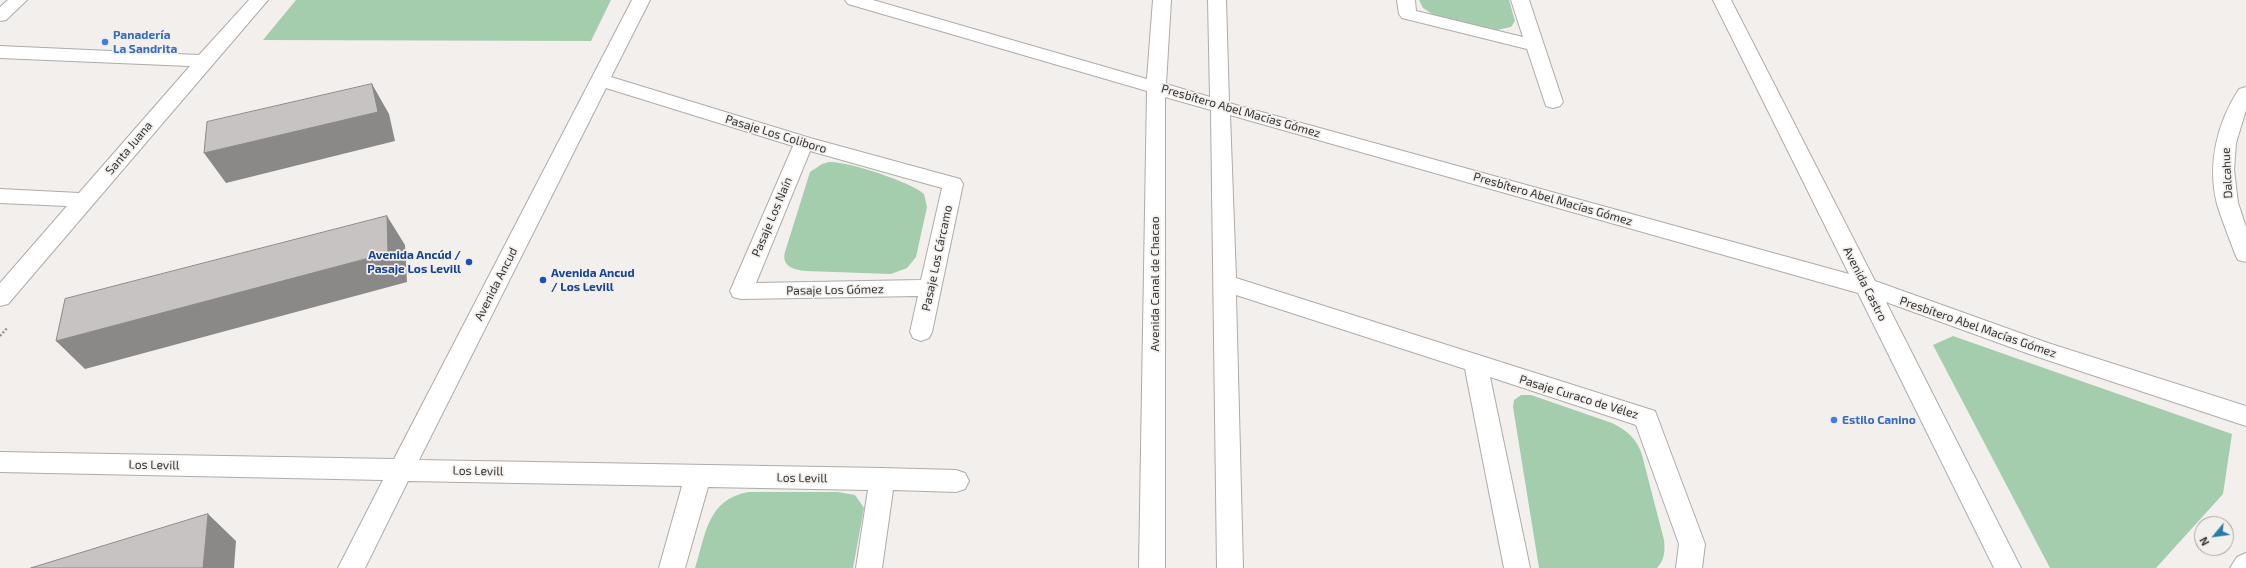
<!DOCTYPE html>
<meta charset="utf-8">
<style>
body{margin:0}
#map{position:relative;width:2246px;height:568px;overflow:hidden;background:#f3efed;font-family:"Exo 2",sans-serif}
canvas{display:block}
.north{position:absolute;left:2194px;top:516px;width:40px;height:40px;box-sizing:border-box;background:#f3efed;border:1px solid #a7a4a3;border-radius:50%;rotate:241deg;font-size:11px;font-weight:700;line-height:16px;text-align:center;color:#353433}
.north::after{content:'';display:block;margin:auto;width:14px;height:18px;background:#247eac;clip-path:polygon(50% 0,100% 100%,50% 72%,0 100%)}
</style>
<div id="map">
<canvas width="2246" height="568"></canvas>
<div class="north">N</div>
</div>
<script>
const context = document.querySelector('canvas').getContext('2d');
context.lineJoin = 'round';
function paint(path, color) {
  context.fillStyle = color;
  context.fill(path, 'evenodd');
}
function trace(path, color, width, dash) {
  context.strokeStyle = color;
  context.lineWidth = width;
  context.lineCap = dash ? 'butt' : 'round';
  context.setLineDash(dash || []);
  context.stroke(path);
}
function drawText(font, color, halo, rows, align = 'center') {
  context.font = font + ' "Exo 2",sans-serif';
  context.lineWidth = 3.5;
  context.setLineDash([]);
  context.textBaseline = 'middle';
  context.strokeStyle = halo;
  context.fillStyle = color;
  for (const [text, x, y, turn = 0] of rows) {
    context.save();
    context.translate(x, y);
    context.rotate((+turn || 0) * Math.PI / 180);
    context.textAlign = isNaN(turn) ? turn : align;
    if (halo) context.strokeText(text, 0, 0);
    context.fillText(text, 0, 0);
    context.restore();
  }
}
const green = new Path2D(`
 M 296,0 L 611,0 L 591,41 L 263,40 Z
 M 1419,0 L 1509,0 L 1515,21 L 1511,27 L 1497,30 L 1434,15 L 1423,8 Z
 M 829,162 C 847,161 911,182 924,194 L 927,207 L 916,257 L 907,268 L 891,274 L 806,271 C 794,270 781,266 785,252 L 810,172 L 822,164 Z
 M 1953,336 L 2232,434 L 2223,494 L 2156,568 L 2050,568 L 1933,345 Z
 M 1521,395 L 1531,395 L 1612,423 C 1627,430 1637,439 1642,455 L 1664,540 C 1665,551 1665,559 1657,568 L 1539,568 L 1513,407 L 1514,400 Z
 M 748,492 L 838,492 L 855,495 L 864,508 L 853,568 L 695,568 C 706,534 707,500 748,492 Z`);
const path = new Path2D(`
 M 0,336 L 8,327`);
const minor = new Path2D(`
 M 8,0 L 27,0 L 6,20 L 0,21 L 0,7 Z
 M 249,0 L 268,0 L 8,304 L 0,306 L 0,283 L 67,206 L 0,203 L 0,189 L 79,193 L 190,66 L 0,58 L 0,46 L 199,55 Z
 M 632,0 L 650,0 L 611,77 L 810,138 L 960,179 L 963,184 L 932,332 L 929,338 L 921,341 L 913,338 L 910,332 L 918,296 L 741,299 L 733,297 L 730,291 L 793,146 L 606,88 L 419,460 L 882,468 L 956,470 L 965,473 L 969,481 L 965,489 L 956,492 L 893,490 L 882,568 L 856,568 L 868,490 L 708,487 L 685,568 L 659,568 L 682,486 L 408,481 L 365,568 L 338,568 L 383,480 L 0,472 L 0,452 L 394,459 ZM 810,151 L 942,188 L 921,280 L 756,283 Z
 M 845,0 L 873,0 L 1147,79 L 1153,0 L 1171,0 L 1166,84 L 1210,97 L 1208,0 L 1226,0 L 1229,103 L 1849,274 L 1713,0 L 1731,0 L 1875,281 L 2048,343 L 2246,406 L 2246,426 L 2032,355 L 1886,302 L 2021,568 L 1994,568 L 1858,293 L 1230,115 L 1236,278 L 1655,411 L 1705,544 L 1702,568 L 1676,568 L 1679,544 L 1636,425 L 1490,377 L 1530,568 L 1504,568 L 1465,369 L 1236,295 L 1243,568 L 1217,568 L 1211,110 L 1165,97 L 1165,568 L 1139,568 L 1147,91 L 848,4 Z
 M 1397,0 L 1415,0 L 1416,11 L 1523,37 L 1511,0 L 1529,0 L 1563,102 L 1560,106 L 1553,108 L 1546,106 L 1527,49 L 1402,18 L 1399,14 Z
 M 2246,87 L 2246,110 L 2236,143 L 2234,170 L 2238,203 L 2246,227 L 2246,262 L 2238,260 L 2235,254 C 2229,237 2222,221 2217,204 C 2207,164 2217,123 2239,89 Z
 M 2246,553 L 2246,568 L 2230,568 L 2237,557 Z`);
const shadedWall = new Path2D(`
 M 372,84 L 389,114 L 395,141 L 226,183 L 204,153 Z
 M 387,216 L 405,245 L 407,282 L 85,369 L 56,341 Z
 M 208,514 L 236,541 L 234,568 L 203,568 Z`);
const building = new Path2D(`
 M 372,84 L 378,112 L 204,153 L 207,122 Z
 M 387,216 L 388,253 L 56,341 L 65,299 Z
 M 208,514 L 203,568 L 31,568 Z`);
const markers = [
 [105,42,4,"#3f7fe0"],
 [469,262,4,"#1a4fb4"],
 [543,280,4,"#1a4fb4"],
 [1834,420,4,"#3f7fe0"]
];
const shopNames = [
 ["Panadería",113,35],
 ["La Sandrita",113,49],
 ["Estilo Canino",1842,420]
];
const streetNames = [
 ["Presbítero Abel Macías Gómez",1241,111,16],
 ["Pasaje Los Coliboro",776,134,17],
 ["Santa Juana",129,148,-50],
 ["Dalcahue",2227,173,-93],
 ["Presbítero Abel Macías Gómez",1553,199,16],
 ["Pasaje Los Naín",772,217,-67],
 ["Pasaje Los Cárcamo",937,258,-78],
 ["Avenida Ancud",496,284,-63],
 ["Avenida Canal de Chacao",1155,284,-90],
 ["Avenida Castro",1865,284,63],
 ["Pasaje Los Gómez",835,290,-1],
 ["Presbítero Abel Macías Gómez",1978,327,19],
 ["Pasaje Curaco de Vélez",1579,397,17],
 ["Los Levill",154,465,1],
 ["Los Levill",478,471,1],
 ["Los Levill",802,478,1]
];
const transitNames = [
 ["Avenida Ancúd /",461,255],
 ["Pasaje Los Levill",461,269],
 ["Avenida Ancud",551,273,"left"],
 ["/ Los Levill",551,287,"left"]
];
paint(green, '#a4cdae');
trace(minor, '#aeaba9', 2);
trace(path, '#93908f', 2.5, [2, 2]);
paint(minor, '#fff');
paint(shadedWall, '#8b8888');
paint(building, '#c7c3c2');
trace(building, '#8b8888', 1);
for (const [x, y, r, color] of markers) {
  const dot = new Path2D();
  dot.arc(x, y, r, 0, 2 * Math.PI);
  context.fillStyle = color;
  context.fill(dot);
  trace(dot, '#f3efed', 1.5);
}
drawText('bold 12px', '#366cbe', '#f3efed', shopNames, 'left');
drawText('12px', '#353433', '#f3efed', streetNames);
drawText('bold 12px', '#164399', '#f3efed', transitNames, 'right');
</script>
